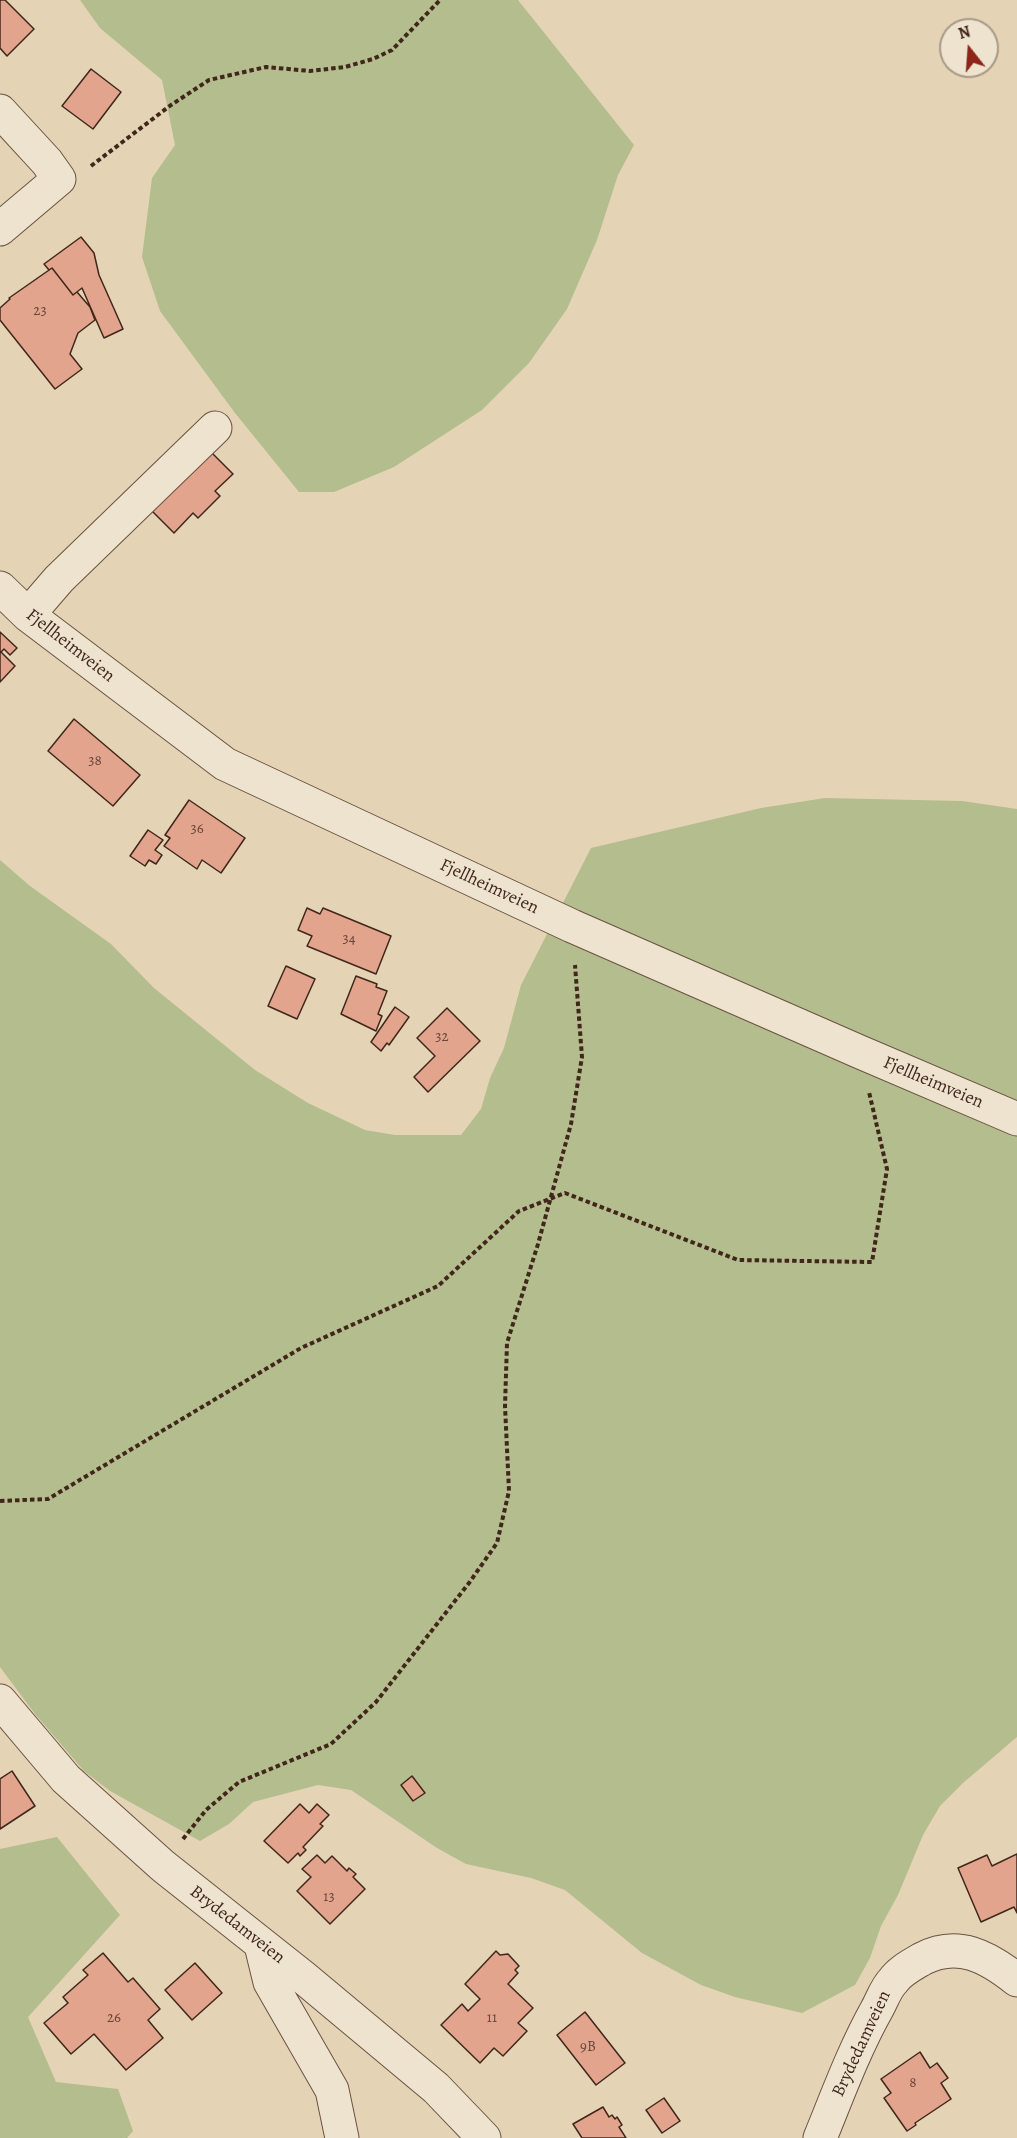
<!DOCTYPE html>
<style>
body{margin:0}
#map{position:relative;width:1017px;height:2138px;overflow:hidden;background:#e4d4b5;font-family:Alegreya,serif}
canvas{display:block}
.north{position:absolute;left:939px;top:18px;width:60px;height:60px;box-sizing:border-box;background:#ede3cf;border:2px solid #a89887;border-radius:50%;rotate:343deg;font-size:16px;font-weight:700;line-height:24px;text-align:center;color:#41271b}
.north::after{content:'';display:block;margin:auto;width:21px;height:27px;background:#8f2418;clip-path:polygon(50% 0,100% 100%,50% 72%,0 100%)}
</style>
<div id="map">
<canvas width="1017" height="2138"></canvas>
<div class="north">N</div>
</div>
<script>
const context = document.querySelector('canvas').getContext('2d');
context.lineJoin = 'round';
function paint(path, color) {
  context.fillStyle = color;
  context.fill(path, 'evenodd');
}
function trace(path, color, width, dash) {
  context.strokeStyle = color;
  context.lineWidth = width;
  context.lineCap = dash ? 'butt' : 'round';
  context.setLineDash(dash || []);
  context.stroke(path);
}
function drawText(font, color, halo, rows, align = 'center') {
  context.font = font + ' Alegreya,serif';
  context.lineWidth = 4.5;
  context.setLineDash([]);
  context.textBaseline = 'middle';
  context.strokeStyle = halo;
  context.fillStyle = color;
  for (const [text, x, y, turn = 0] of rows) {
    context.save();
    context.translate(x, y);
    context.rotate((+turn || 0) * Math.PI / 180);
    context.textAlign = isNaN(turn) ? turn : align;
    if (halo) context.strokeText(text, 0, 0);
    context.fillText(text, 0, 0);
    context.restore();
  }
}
const green = new Path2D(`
 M 80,0 L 518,0 L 634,145 L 618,175 L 597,240 L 567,309 L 529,363 L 482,410 L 394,467 L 334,492 L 299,492 L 235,413 L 160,311 L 142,257 L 152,178 L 175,145 L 162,80 L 100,28 Z
 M 825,798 L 962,801 L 1017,809 L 1017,1737 L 963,1783 L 940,1806 L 923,1835 L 898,1895 L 881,1926 L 870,1958 L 855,1985 L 802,2013 L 735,1997 L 701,1985 L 642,1953 L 565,1890 L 531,1878 L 466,1864 L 437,1848 L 351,1790 L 318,1785 L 253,1802 L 229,1824 L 200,1841 L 110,1791 L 84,1771 L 35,1714 L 0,1667 L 0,860 L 30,886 L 111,944 L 154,988 L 255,1070 L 308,1103 L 365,1130 L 395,1135 L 461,1135 L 481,1109 L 490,1078 L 504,1048 L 521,985 L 591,848 L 761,808 Z
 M 57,1837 L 120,1915 L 28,2017 L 56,2082 L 118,2089 L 133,2131 L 127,2138 L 0,2138 L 0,1849 Z`);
const building = new Path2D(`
 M 0,0 L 5,0 L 34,29 L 7,56 L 0,48 Z
 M 91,69 L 121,92 L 93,129 L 62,106 Z
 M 81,237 L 94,253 L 99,275 L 123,329 L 104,338 L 82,288 L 73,295 L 52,268 L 49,270 L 44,264 Z
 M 52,268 L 73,295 L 77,292 L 90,307 L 95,320 L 78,333 L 70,354 L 82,369 L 55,389 L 0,320 L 0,308 L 10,299 L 9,298 Z
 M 204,445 L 233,474 L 215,491 L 220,496 L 198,518 L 193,513 L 174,533 L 144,503 Z
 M 0,632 L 17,648 L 10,655 L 4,649 L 1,652 L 15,666 L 0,682 Z
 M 74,719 L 140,775 L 113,806 L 48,751 Z
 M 189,800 L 245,838 L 221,873 L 202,860 L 197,869 L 164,846 L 170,838 L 165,835 Z
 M 148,830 L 163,840 L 155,850 L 162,855 L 156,864 L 149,860 L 145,866 L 130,856 Z
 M 307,908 L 320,914 L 323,908 L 391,936 L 376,974 L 307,946 L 312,936 L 298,930 Z
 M 286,966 L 315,979 L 297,1019 L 268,1006 Z
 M 356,976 L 377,984 L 376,987 L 387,991 L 378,1014 L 382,1016 L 376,1031 L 341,1014 Z
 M 395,1007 L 409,1017 L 389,1045 L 387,1043 L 381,1051 L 371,1042 Z
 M 447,1008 L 480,1041 L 428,1092 L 414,1077 L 435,1056 L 417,1038 Z
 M 12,1771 L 35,1806 L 0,1829 L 0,1779 Z
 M 412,1776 L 425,1793 L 413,1801 L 401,1785 Z
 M 300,1804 L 309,1813 L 317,1804 L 329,1815 L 320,1824 L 323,1826 L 303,1847 L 306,1850 L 300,1856 L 298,1853 L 288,1863 L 264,1841 Z
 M 1017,1854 L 1017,1913 L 1014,1907 L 981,1922 L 958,1868 L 987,1855 L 992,1866 Z
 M 317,1855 L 325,1863 L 332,1856 L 347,1871 L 349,1868 L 356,1874 L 353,1877 L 365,1889 L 330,1924 L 297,1891 L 311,1877 L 302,1869 Z
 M 496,1951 L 500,1955 L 508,1954 L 519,1966 L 515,1970 L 518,1973 L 508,1984 L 533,2008 L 518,2023 L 527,2031 L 503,2056 L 494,2048 L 480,2063 L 441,2025 L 462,2004 L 468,2011 L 480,1999 L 465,1984 Z
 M 103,1953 L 128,1982 L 133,1978 L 160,2009 L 148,2020 L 163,2038 L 126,2070 L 94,2034 L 71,2054 L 44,2023 L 68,2003 L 63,1997 L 88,1975 L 83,1970 Z
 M 195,1963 L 222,1993 L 192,2020 L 165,1990 Z
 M 585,2012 L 625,2063 L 596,2085 L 557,2035 Z
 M 920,2052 L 930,2068 L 937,2063 L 948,2078 L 941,2083 L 951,2099 L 915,2123 L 916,2125 L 907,2131 L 884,2098 L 891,2093 L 881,2079 Z
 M 664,2098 L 680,2121 L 662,2133 L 646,2110 Z
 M 603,2107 L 609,2117 L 612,2115 L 615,2119 L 617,2117 L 622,2125 L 619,2127 L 626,2138 L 582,2138 L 573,2124 Z`);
const path = new Path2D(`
 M 91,166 L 171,105 L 209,80 L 266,67 L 310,71 L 345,67 L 373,59 L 392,50 L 440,0
 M 0,1501 L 48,1499 L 301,1348 L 438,1286 L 519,1211 L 565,1193 L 738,1260 L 872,1262 L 887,1169 L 869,1092
 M 183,1839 L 206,1810 L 239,1782 L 331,1744 L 376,1702 L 469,1583 L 497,1543 L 509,1491 L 505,1406 L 507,1343 L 538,1244 L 571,1124 L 582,1057 L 575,965`);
const minor = new Path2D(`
 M 0,111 L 47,162 L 59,179 L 0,229
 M 0,588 L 28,615 L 225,764 L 572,926 L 860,1052 L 1017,1119
 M 28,615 L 59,579 L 215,428
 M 0,1701 L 66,1779 L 163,1866 L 303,1977 L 436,2088 L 484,2138
 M 261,1945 L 270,1982 L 332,2090 L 342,2138
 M 820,2138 C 838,2094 854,2050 877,2009 C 882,2000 886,1988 893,1981 C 900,1971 912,1965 922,1959 C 958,1940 988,1957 1017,1980`);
const numberNames = [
 ["23",40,311],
 ["38",95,761],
 ["36",197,829],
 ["34",349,939],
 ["32",442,1037],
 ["13",329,1897],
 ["26",114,2018],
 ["11",492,2018],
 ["9B",588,2047],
 ["8",913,2083]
];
const streetNames = [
 ["Fjellheimveien",70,646,38],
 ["Fjellheimveien",489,887,25],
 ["Fjellheimveien",933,1083,23],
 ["Brydedamveien",237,1925,38],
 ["Brydedamveien",862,2044,-65]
];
paint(green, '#b4bd8d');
paint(building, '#e2a48d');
trace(building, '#41271b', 1.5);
trace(minor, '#6a5242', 35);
trace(path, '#41271b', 4, [4.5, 3]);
trace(minor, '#ede3cf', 33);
drawText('15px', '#694638', null, numberNames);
drawText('18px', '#41271b', '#ede3cf', streetNames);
</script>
